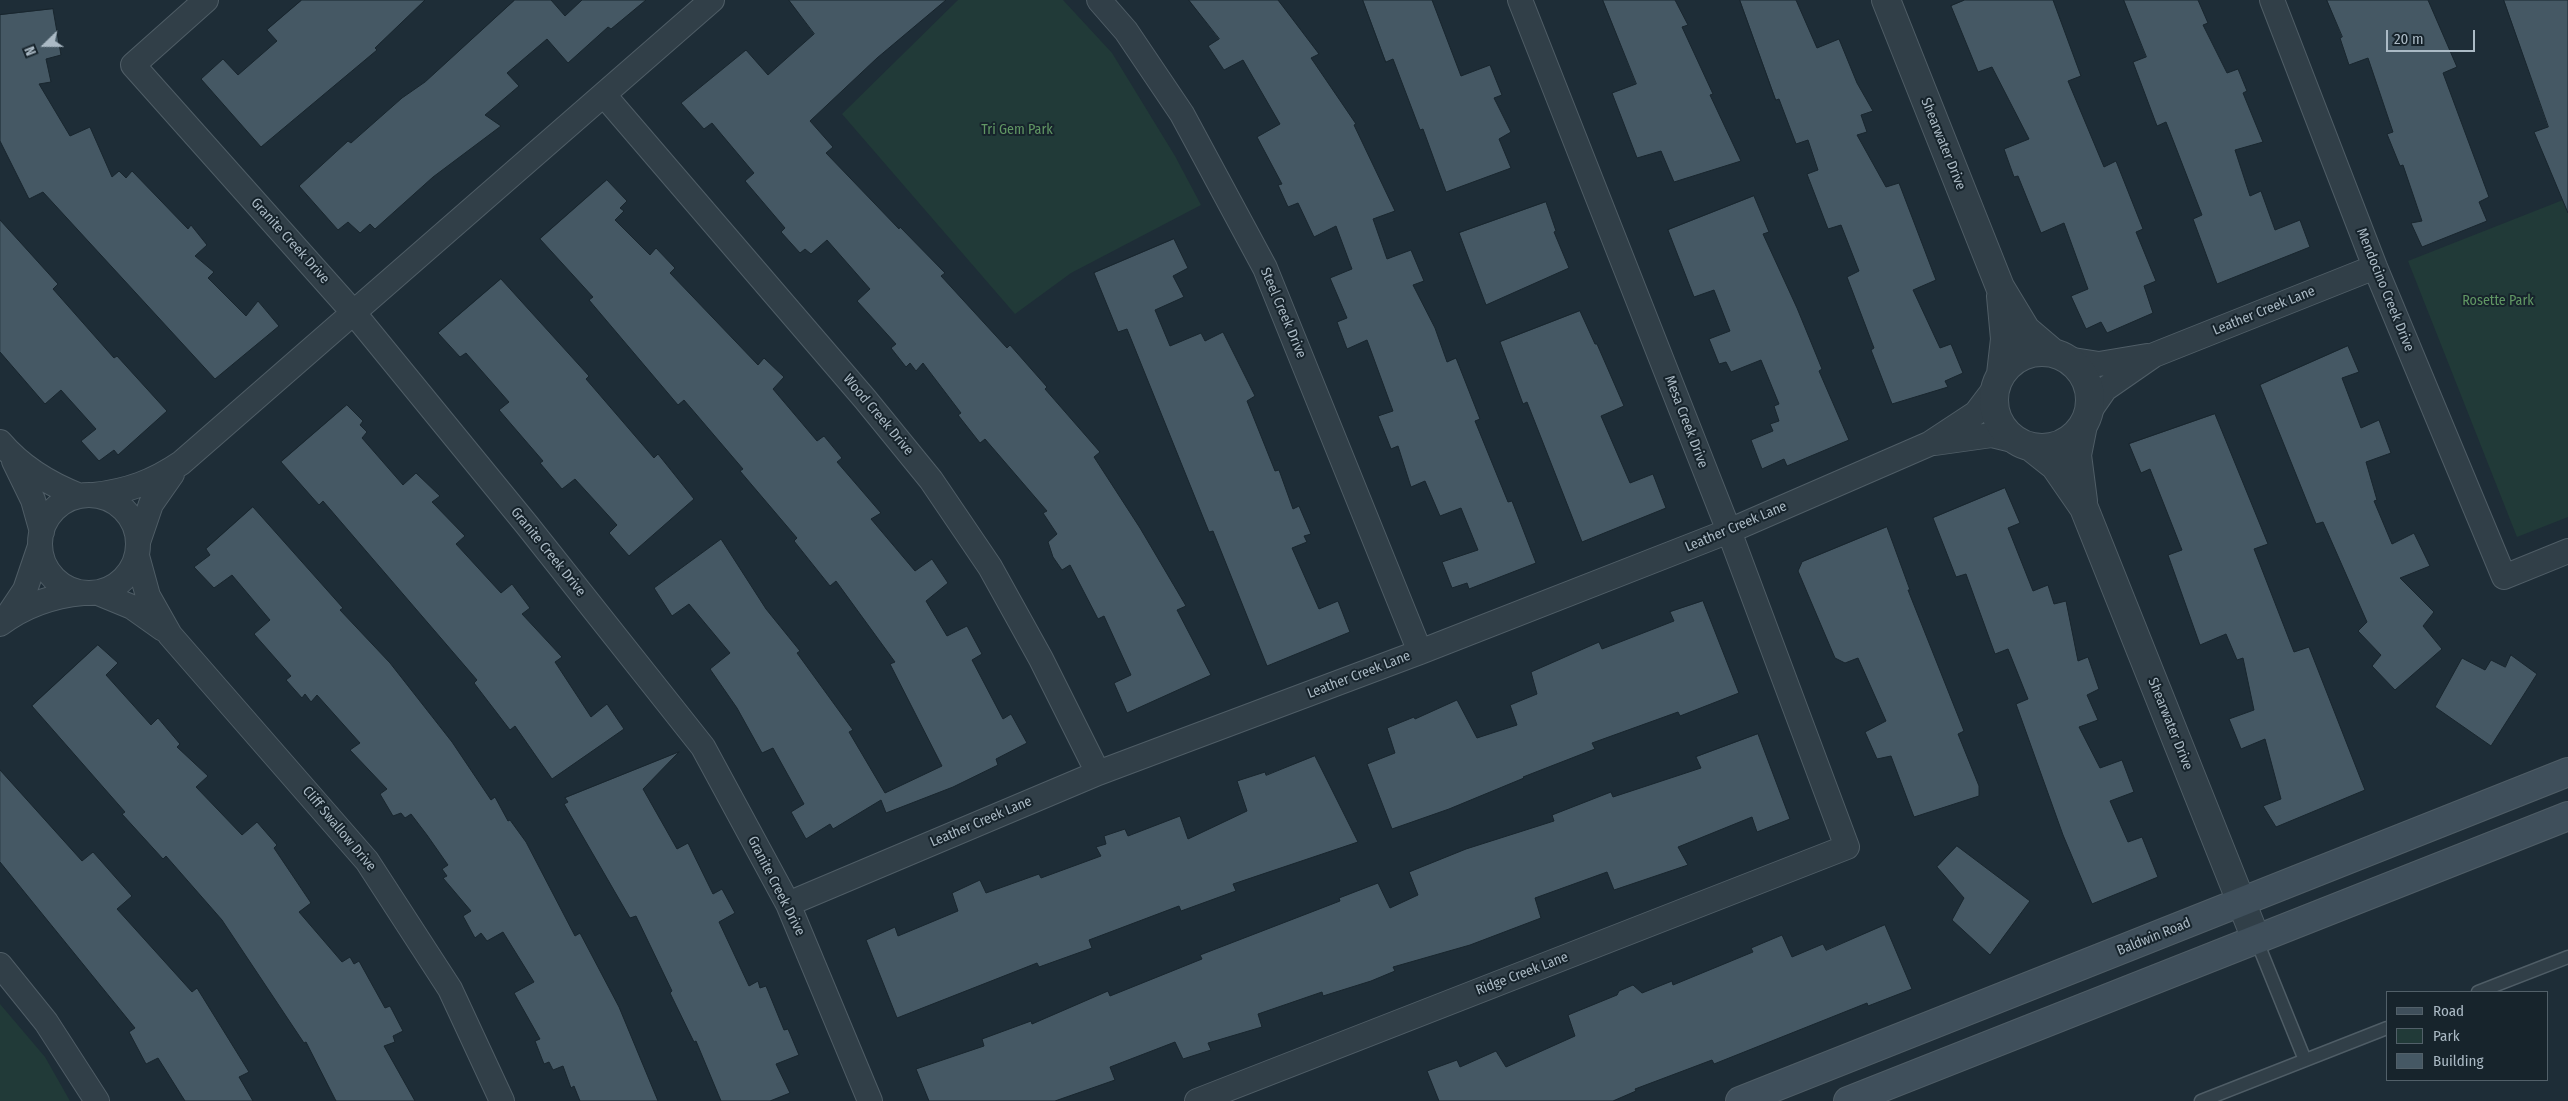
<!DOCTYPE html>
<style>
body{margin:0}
#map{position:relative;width:2568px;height:1101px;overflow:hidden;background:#1e2d37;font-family:"Fira Sans Condensed",sans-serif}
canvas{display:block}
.legend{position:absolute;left:2386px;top:991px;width:162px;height:90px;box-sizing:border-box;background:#17242c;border:1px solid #526069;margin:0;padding:6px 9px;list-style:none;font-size:15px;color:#abbac5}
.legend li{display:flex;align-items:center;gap:10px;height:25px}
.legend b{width:25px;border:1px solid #526069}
.north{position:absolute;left:20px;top:20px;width:50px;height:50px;-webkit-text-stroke:4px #17242c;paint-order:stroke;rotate:248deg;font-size:14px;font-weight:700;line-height:20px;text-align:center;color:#abbac5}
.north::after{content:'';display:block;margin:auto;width:18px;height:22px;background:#abbac5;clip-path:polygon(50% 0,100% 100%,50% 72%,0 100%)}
.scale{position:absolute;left:2386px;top:30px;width:89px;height:22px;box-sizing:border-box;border:2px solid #abbac5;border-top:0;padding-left:6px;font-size:15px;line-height:18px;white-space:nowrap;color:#abbac5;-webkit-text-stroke:4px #17242c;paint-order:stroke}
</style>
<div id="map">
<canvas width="2568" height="1101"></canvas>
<ul class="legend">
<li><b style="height:6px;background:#3f4f5b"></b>Road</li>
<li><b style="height:14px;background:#213a38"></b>Park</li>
<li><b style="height:14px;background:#455864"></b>Building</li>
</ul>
<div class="north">N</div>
<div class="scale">20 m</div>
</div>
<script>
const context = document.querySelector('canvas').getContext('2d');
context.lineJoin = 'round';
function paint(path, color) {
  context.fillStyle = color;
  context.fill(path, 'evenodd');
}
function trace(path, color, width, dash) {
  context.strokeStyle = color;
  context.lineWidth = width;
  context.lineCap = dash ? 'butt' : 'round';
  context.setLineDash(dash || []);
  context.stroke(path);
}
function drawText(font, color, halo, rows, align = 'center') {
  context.font = font + ' "Fira Sans Condensed",sans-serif';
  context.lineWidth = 4;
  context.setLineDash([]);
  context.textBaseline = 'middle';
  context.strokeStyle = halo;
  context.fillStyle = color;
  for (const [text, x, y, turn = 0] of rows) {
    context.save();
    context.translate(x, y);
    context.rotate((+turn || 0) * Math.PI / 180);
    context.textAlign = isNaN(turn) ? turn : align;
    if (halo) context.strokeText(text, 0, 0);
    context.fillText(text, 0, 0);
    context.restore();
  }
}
const green = new Path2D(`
 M 958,0 L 1063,0 L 1112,53 L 1175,156 L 1201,205 L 1071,273 L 1015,314 L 842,114 Z
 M 2568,198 L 2568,517 L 2517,537 L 2408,261 Z
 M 0,1004 L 45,1057 L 70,1101 L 0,1101 Z`);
const building = new Path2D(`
 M 302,0 L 425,0 L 375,48 L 377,50 L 261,147 L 201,79 L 223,59 L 238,75 L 277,41 L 267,30 Z
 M 515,0 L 551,0 L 565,16 L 582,0 L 646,0 L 611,29 L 608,27 L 568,63 L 547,39 L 507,73 L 519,86 L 485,115 L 501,126 L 433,177 L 375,229 L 370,224 L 360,233 L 348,222 L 338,230 L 299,186 L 348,141 L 351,143 L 402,98 L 425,82 Z
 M 789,0 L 946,0 L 877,58 L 810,121 L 833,147 L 826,153 L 899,229 L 900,227 L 945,273 L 941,276 L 1007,348 L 1010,345 L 1047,387 L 1045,389 L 1100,452 L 1094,457 L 1140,528 L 1186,606 L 1177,610 L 1211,675 L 1127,713 L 1114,683 L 1131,675 L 1104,616 L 1098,619 L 1070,565 L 1062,570 L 1053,557 L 1048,542 L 1057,534 L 1043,513 L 1047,511 L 985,439 L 980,443 L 958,415 L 961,413 L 923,363 L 916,371 L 910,363 L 906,367 L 891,348 L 896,344 L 857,301 L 870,289 L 827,240 L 811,254 L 805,249 L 800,253 L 781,232 L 785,228 L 745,181 L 754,173 L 712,123 L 704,129 L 681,103 L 746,50 L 768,75 L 814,34 Z
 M 1189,0 L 1278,0 L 1319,54 L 1311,58 L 1356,124 L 1354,125 L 1395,211 L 1373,219 L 1387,259 L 1411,250 L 1424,281 L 1413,285 L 1435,328 L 1447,362 L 1456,358 L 1480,419 L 1475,421 L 1508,502 L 1512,501 L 1536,563 L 1469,589 L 1467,583 L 1452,588 L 1442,562 L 1478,550 L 1461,508 L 1440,516 L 1425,481 L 1411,487 L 1398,446 L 1391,449 L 1378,416 L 1393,411 L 1367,340 L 1347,349 L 1337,322 L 1347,318 L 1330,278 L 1352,269 L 1336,226 L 1314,237 L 1298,203 L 1288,207 L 1278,185 L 1282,184 L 1257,137 L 1280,124 L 1243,60 L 1224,70 L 1208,46 L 1219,39 Z
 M 1363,0 L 1432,0 L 1461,76 L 1490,65 L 1502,95 L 1494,98 L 1511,132 L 1499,139 L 1511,168 L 1446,192 L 1423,129 L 1420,130 L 1393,59 L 1386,62 Z
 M 1603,0 L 1675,0 L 1688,25 L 1682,27 L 1713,94 L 1710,95 L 1741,161 L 1674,182 L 1661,151 L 1637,158 L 1612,93 L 1636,84 Z
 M 1740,0 L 1796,0 L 1817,48 L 1839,39 L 1857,83 L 1873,111 L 1861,115 L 1867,132 L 1857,135 L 1886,187 L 1899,183 L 1936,280 L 1913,290 L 1940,348 L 1951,344 L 1963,373 L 1945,381 L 1948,387 L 1892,404 L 1871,350 L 1874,348 L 1847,277 L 1859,271 L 1841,225 L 1828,229 L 1807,174 L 1818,170 L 1808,140 L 1796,144 L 1779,99 L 1776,100 Z
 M 1965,0 L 2053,0 L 2081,76 L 2068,81 L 2104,167 L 2116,161 L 2143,229 L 2136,232 L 2156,281 L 2144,286 L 2153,313 L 2107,333 L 2101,322 L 2086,329 L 2071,296 L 2088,289 L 2064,223 L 2041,233 L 2018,176 L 2014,177 L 2004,149 L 2029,139 L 1992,67 L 1978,72 L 1951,6 Z
 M 2124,0 L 2198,0 L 2208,23 L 2203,25 L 2227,73 L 2238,69 L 2247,91 L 2243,93 L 2263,142 L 2235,150 L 2250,196 L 2261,191 L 2275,230 L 2300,220 L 2310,247 L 2217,284 L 2193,219 L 2202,215 L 2166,122 L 2157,126 L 2133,62 L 2146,57 Z
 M 2327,0 L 2428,0 L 2457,67 L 2443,73 L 2489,197 L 2479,202 L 2487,221 L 2422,247 L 2411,223 L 2422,221 L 2403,165 L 2400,166 L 2387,134 L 2393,132 L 2368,58 L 2349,65 L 2340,38 L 2342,37 Z
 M 2504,0 L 2568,0 L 2568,213 L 2534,132 L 2548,127 Z
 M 53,9 L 61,55 L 46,59 L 51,82 L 39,84 L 70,136 L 90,127 L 112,177 L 119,171 L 126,178 L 132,171 L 188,229 L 191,225 L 207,245 L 195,256 L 214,272 L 208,278 L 246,316 L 258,301 L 279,326 L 215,379 L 43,192 L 29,199 L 0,141 L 0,15 Z
 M 607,180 L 627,201 L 620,208 L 624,211 L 615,220 L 650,255 L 656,248 L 675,268 L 670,273 L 758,365 L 764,358 L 784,377 L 773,389 L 817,441 L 824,436 L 842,458 L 837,462 L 881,513 L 871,519 L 915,571 L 932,559 L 948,583 L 926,601 L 947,636 L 967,626 L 982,654 L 972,660 L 1003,719 L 1011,714 L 1027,743 L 996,759 L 998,765 L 953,787 L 886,813 L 881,800 L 833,829 L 830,824 L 806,839 L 791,812 L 804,804 L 773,748 L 762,753 L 737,708 L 710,669 L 730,653 L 689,604 L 672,616 L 654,588 L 721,539 L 766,609 L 800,651 L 797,653 L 853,730 L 849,732 L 885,793 L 942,766 L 890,664 L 895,662 L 836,581 L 830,586 L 794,541 L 797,538 L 740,471 L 743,469 L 684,400 L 678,405 L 589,300 L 593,297 L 540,239 Z
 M 1754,196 L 1769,232 L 1763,234 L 1797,308 L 1822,369 L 1819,371 L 1849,440 L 1787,466 L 1784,459 L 1762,469 L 1751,440 L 1773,431 L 1770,424 L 1779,421 L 1774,406 L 1779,404 L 1761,360 L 1731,372 L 1726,362 L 1719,364 L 1709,339 L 1730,331 L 1714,290 L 1694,297 L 1668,230 Z
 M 1546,202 L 1556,231 L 1554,232 L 1569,268 L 1486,305 L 1459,233 Z
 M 0,220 L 58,284 L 53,289 L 114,358 L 117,356 L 167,411 L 118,455 L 114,450 L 99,461 L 81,441 L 96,429 L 61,390 L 45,404 L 0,352 Z
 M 1174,239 L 1188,268 L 1173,276 L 1184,297 L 1155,310 L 1170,346 L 1201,333 L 1205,341 L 1223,332 L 1255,396 L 1247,401 L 1275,471 L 1279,470 L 1293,509 L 1299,506 L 1311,534 L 1304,536 L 1307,542 L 1292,548 L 1319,609 L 1338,601 L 1350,632 L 1267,666 L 1213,531 L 1209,532 L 1127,329 L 1118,332 L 1094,273 Z
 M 501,279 L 589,376 L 586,379 L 654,458 L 658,454 L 694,499 L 629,556 L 609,533 L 617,525 L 575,479 L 562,489 L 540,463 L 543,461 L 499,410 L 509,402 L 466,353 L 460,357 L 438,333 Z
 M 1580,311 L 1595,344 L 1597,344 L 1624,406 L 1601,416 L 1630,483 L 1653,474 L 1666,508 L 1582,542 L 1527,402 L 1523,404 L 1500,342 Z
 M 2348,346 L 2359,372 L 2342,378 L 2361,428 L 2379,420 L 2391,453 L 2366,462 L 2377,500 L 2374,501 L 2392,544 L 2414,533 L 2430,566 L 2400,578 L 2434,612 L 2423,626 L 2442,649 L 2395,690 L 2372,666 L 2381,655 L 2358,631 L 2367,622 L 2323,522 L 2316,524 L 2260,385 Z
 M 347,405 L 363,421 L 360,425 L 367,432 L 362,438 L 403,485 L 416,473 L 440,496 L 432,502 L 465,536 L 456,544 L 501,593 L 512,584 L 530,608 L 522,614 L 562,657 L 555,662 L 591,717 L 607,704 L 624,729 L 552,779 L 515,726 L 510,730 L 474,683 L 477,680 L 323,501 L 319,505 L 281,462 Z
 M 2215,414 L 2268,544 L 2254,549 L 2294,652 L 2309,647 L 2365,790 L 2276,827 L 2263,806 L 2281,799 L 2265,739 L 2241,749 L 2229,719 L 2254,710 L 2243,658 L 2237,660 L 2226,634 L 2200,645 L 2168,555 L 2182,550 L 2150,469 L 2141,473 L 2129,444 Z
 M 2005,488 L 2020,523 L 2008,528 L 2033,591 L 2048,585 L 2054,604 L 2066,601 L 2078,661 L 2088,657 L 2099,689 L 2087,695 L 2098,720 L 2079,727 L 2100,768 L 2122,760 L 2134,792 L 2110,801 L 2128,842 L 2142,837 L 2158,877 L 2092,904 L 2063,835 L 2016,704 L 2028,699 L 2008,649 L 1995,654 L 1966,574 L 1956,577 L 1933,518 Z
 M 253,507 L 343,608 L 340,610 L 390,663 L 452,742 L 491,800 L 495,797 L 508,821 L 510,820 L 526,842 L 575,936 L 580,933 L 619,1007 L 658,1101 L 580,1101 L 574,1086 L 571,1088 L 563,1066 L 553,1070 L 549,1062 L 544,1064 L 535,1041 L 540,1039 L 514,993 L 534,982 L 503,932 L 487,941 L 481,933 L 475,938 L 463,916 L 471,911 L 443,878 L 447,876 L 442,869 L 448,865 L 427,835 L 411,814 L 405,818 L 401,813 L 393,816 L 380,794 L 387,789 L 350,750 L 360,743 L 317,695 L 311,702 L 305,694 L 302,698 L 286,680 L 291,676 L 254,634 L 270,620 L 232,575 L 214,588 L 194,567 L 210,555 L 206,549 Z
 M 1887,527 L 1910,590 L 1908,590 L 1964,731 L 1958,734 L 1979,786 L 1979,796 L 1914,817 L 1891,756 L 1877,759 L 1865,732 L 1886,721 L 1858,658 L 1845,663 L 1835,658 L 1798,571 L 1802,562 Z
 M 1703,601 L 1739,693 L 1680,716 L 1678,712 L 1592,743 L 1595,749 L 1523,777 L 1524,778 L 1449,809 L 1392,829 L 1367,764 L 1395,753 L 1387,728 L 1414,717 L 1415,719 L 1457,700 L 1477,738 L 1517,725 L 1510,705 L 1537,694 L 1531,672 L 1599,642 L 1602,649 L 1674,621 L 1670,612 Z
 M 98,645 L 118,663 L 106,675 L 151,725 L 158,718 L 180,744 L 177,747 L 208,776 L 196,787 L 242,835 L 257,822 L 277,845 L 274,848 L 311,903 L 299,912 L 342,962 L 350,957 L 354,964 L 359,961 L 385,1008 L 390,1006 L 403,1031 L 393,1036 L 395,1042 L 384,1046 L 415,1101 L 336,1101 L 306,1042 L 304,1043 L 222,920 L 166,856 L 163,859 L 122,814 L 125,812 L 32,706 Z
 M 2511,655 L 2537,674 L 2491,746 L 2435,707 L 2462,658 L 2485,670 L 2491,660 L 2505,667 Z
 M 1758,734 L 1790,819 L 1757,832 L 1752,817 L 1678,847 L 1688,865 L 1614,890 L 1607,872 L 1535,898 L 1541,918 L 1470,945 L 1393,967 L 1395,971 L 1371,981 L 1323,996 L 1322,992 L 1258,1014 L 1262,1027 L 1208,1043 L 1211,1050 L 1183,1059 L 1175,1042 L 1110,1067 L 1115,1080 L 1055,1101 L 929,1101 L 916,1069 L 984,1046 L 982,1039 L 1031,1021 L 1032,1024 L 1108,991 L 1110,996 L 1202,959 L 1200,955 L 1340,901 L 1339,898 L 1378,883 L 1390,908 L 1418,895 L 1409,872 L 1466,849 L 1554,821 L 1552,815 L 1611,792 L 1613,797 L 1701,768 L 1696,757 Z
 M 679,752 L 643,789 L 677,849 L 688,843 L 713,894 L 722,889 L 735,913 L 719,922 L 749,986 L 758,981 L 760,988 L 766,986 L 784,1030 L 788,1029 L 799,1055 L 776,1064 L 790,1093 L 770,1101 L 721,1101 L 696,1041 L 694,1042 L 670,993 L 672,991 L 636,916 L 630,918 L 564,804 L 568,802 L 565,798 Z
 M 1315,756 L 1358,842 L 1233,884 L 1236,891 L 1181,911 L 1179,906 L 1089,940 L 1092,948 L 1039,967 L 1037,963 L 897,1018 L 866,940 L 895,927 L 898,936 L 958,911 L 952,893 L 980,880 L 986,893 L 1039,874 L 1041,878 L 1101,856 L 1096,847 L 1106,844 L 1104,836 L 1125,829 L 1128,836 L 1180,816 L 1188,839 L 1247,811 L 1237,781 L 1265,772 L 1266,775 Z
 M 0,770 L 82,861 L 93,852 L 132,896 L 117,909 L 192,992 L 197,988 L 249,1072 L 239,1077 L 253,1101 L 185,1101 L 158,1058 L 146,1064 L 129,1032 L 135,1028 L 0,862 Z
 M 1957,846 L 2030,901 L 1990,955 L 1952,920 L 1964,898 L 1937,867 Z
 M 1885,925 L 1912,989 L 1868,1006 L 1867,1003 L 1714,1064 L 1712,1060 L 1635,1089 L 1636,1091 L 1613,1101 L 1439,1101 L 1427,1071 L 1457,1060 L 1460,1067 L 1496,1051 L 1506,1067 L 1575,1036 L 1568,1015 L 1617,995 L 1619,991 L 1633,985 L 1642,993 L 1672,981 L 1673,985 L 1753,952 L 1751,948 L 1782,935 L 1792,957 L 1823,944 L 1826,950 Z`);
const service = new Path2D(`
 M 2256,939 L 2305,1060
 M 2478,992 L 2568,957
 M 2201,1101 L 2387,1028`);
const minor = new Path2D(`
 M 206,0 L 133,65 L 353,312 L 527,525 L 703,747 L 788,904 L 870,1101
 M 1099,0 L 1126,31 L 1182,114 L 1265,268 L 1420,652
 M 2272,0 L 2375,267 L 2504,577 L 2568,551
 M 604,95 L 865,399 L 931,480 L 990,567 L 1041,659 L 1098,773
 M 2067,359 L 2099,364 L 2147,356
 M 2089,412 L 2105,389 L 2154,355 L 2375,267
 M 0,442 C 22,468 49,484 80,496
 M 1935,443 L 1992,435 L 2017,441
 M 14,461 L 33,500 L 42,532
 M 94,495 C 128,491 153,482 181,463 L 712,0
 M40 544a49 49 0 1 1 98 0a49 49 0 1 1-98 0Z
 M 138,542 L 151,504 L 172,474
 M 137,556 L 148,596 L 170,635 L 367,861 L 450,989 L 502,1101
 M 98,593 L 132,607 L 163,629
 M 7,617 L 25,590 L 40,546
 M 0,624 C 25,605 51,596 83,593
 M 788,904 L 1098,773 L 1420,652 L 1729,531 L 1929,444 L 1976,413 L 1995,388
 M 0,965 L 46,1022 L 97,1101
 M 1197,1101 L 1847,847 L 1729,531 L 1520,0`);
const tertiary = new Path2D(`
 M 1886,0 L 2000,287 L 2026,330 L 2053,353
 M 2001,296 L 2005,339 L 2001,374
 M1994 400a48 48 0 1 1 96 0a48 48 0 1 1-96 0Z
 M 2083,425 L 2077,455 L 2083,501
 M 2031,447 L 2055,466 L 2084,508 L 2256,939`);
const secondary = new Path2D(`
 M 1740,1101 L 2568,772
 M 1848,1101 L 2568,816`);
const parkNames = [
 ["Tri Gem Park",1017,130],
 ["Rosette Park",2498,301]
];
const streetNames = [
 ["Shearwater Drive",1943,144,68],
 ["Granite Creek Drive",290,241,48],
 ["Mendocino Creek Drive",2385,290,68],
 ["Leather Creek Lane",2264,311,-22],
 ["Steel Creek Drive",1283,313,67],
 ["Wood Creek Drive",878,415,50],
 ["Mesa Creek Drive",1686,422,69],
 ["Leather Creek Lane",1736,527,-23],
 ["Granite Creek Drive",548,552,51],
 ["Leather Creek Lane",1359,675,-21],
 ["Shearwater Drive",2170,724,68],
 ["Leather Creek Lane",981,822,-23],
 ["Cliff Swallow Drive",339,829,50],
 ["Granite Creek Drive",776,886,63],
 ["Baldwin Road",2154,937,-22],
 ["Ridge Creek Lane",1522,974,-21]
];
paint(green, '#213a38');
paint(building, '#455864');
trace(building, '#19262e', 1);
trace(service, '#4f5d66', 15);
trace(minor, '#4f5d66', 26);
trace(tertiary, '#4f5d66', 30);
trace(secondary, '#4f5d66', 30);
trace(service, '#313f48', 12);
trace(minor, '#313f48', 24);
trace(tertiary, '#313f48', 28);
trace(secondary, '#3f4f5b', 28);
drawText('14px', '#619764', '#17242c', parkNames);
drawText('14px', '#abbac5', '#17242c', streetNames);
</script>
